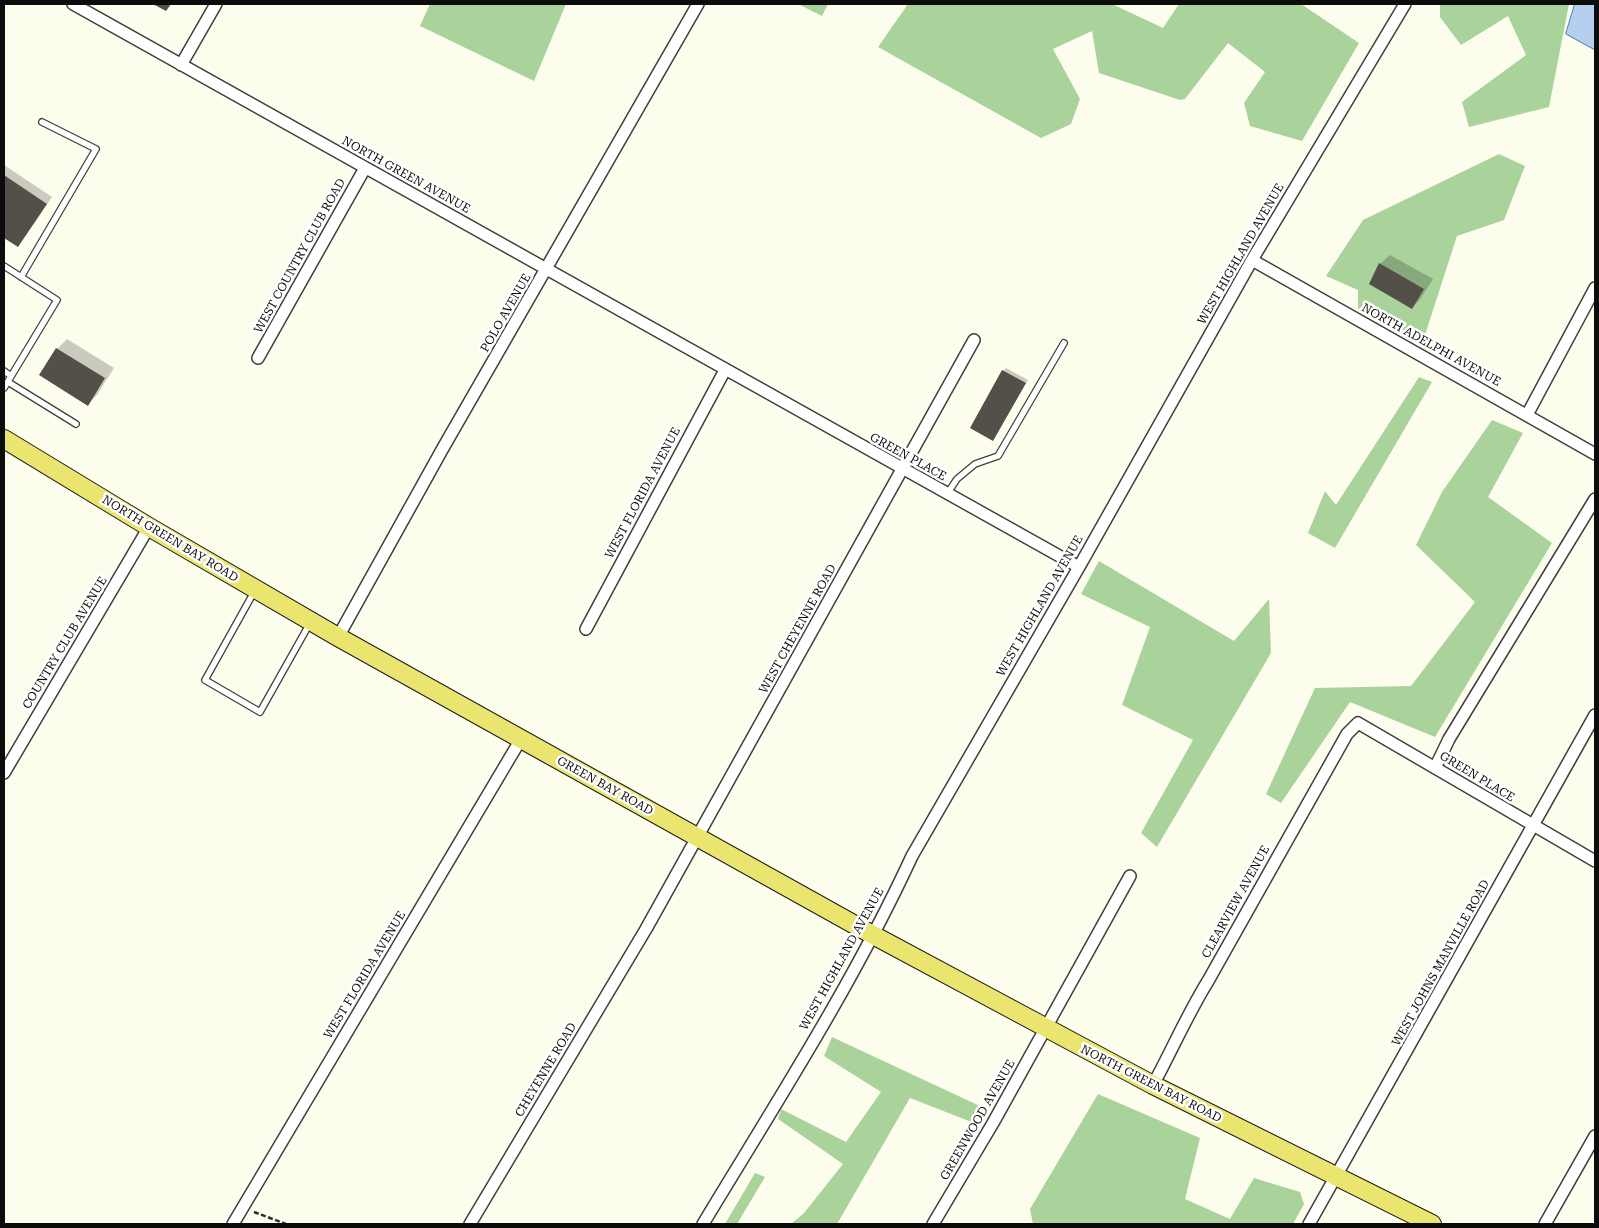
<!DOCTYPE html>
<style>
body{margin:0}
#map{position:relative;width:1599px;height:1228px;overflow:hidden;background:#fdfded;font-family:"Roboto Serif",serif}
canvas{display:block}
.frame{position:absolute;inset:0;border:5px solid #0c0c0c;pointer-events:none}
</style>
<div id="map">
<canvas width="1599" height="1228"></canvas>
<div class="frame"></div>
</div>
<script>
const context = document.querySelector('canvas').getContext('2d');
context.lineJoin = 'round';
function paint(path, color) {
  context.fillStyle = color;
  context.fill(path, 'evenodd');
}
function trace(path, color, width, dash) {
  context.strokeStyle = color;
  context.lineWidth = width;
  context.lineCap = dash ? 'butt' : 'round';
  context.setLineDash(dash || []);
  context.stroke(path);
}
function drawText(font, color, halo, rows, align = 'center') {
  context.font = font + ' "Roboto Serif",serif';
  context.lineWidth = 5;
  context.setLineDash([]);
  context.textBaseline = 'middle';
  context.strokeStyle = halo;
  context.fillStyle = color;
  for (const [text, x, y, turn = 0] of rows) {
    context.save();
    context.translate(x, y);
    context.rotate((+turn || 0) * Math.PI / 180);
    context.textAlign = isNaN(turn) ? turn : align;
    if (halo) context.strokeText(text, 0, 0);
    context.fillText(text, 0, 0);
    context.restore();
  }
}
const forest = new Path2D(`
 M 430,4 L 566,4 L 534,81 L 420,26 Z
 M 798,4 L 828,4 L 822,16 Z
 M 908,4 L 1112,4 L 1163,28 L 1179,4 L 1301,4 L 1359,43 L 1302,141 L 1250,126 L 1244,103 L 1265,72 L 1228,43 L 1185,99 L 1180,100 L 1099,73 L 1092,31 L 1053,49 L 1080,99 L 1071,124 L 1041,138 L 878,47 Z
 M 1440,4 L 1569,4 L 1549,107 L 1469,127 L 1462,102 L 1526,55 L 1508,16 L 1461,45 L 1440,17 Z
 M 1499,154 L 1525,166 L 1504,220 L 1457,236 L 1422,344 L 1358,309 L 1358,290 L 1326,276 L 1363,220 Z
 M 1419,377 L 1432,382 L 1335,548 L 1308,533 L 1325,491 L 1336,505 Z
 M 1492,420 L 1523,433 L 1488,497 L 1552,543 L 1435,737 L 1350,702 L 1281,803 L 1266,794 L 1315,688 L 1411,686 L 1475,602 L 1416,545 L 1442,492 Z
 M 1099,561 L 1234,641 L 1269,599 L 1271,653 L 1157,847 L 1141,833 L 1193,740 L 1122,705 L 1150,627 L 1081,594 Z
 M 832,1037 L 982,1107 L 974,1123 L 910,1098 L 837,1224 L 791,1224 L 804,1213 L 843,1164 L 778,1119 L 781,1109 L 846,1142 L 881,1092 L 824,1056 Z
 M 1098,1094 L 1200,1138 L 1185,1199 L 1230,1219 L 1254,1178 L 1300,1192 L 1304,1204 L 1293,1224 L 1033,1224 L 1030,1209 Z
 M 755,1173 L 765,1177 L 737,1224 L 725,1224 Z`);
const water = new Path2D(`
 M 1575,4 L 1595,4 L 1595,50 L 1566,34 Z`);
const shadow = new Path2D(`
 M 4,165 L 52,197 L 18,246 L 4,236 Z
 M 1390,255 L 1433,279 L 1421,298 L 1412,308 L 1380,264 Z
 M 67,339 L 114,368 L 97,395 L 88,404 L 41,375 L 57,349 Z
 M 1006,368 L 1028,380 L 995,437 L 1003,371 Z`);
const building = new Path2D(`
 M 153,4 L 171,4 L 166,11 Z
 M 4,175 L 47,204 L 18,247 L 4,238 Z
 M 1379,263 L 1424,289 L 1412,309 L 1369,284 Z
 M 56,348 L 105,378 L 88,406 L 39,375 Z
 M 1002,370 L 1026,383 L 993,441 L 970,428 Z`);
const path = new Path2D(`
 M 254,1212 L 286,1224`);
const lane = new Path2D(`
 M 4,266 L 57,300 L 4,388
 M 21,277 L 96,149 L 42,122
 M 4,371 L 11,376
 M 8,382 L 76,424
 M 947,494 L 957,479 L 975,464 L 998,456 L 1064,343
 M 254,592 L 205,680 L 260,712 L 310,623`);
const street = new Path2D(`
 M 73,4 L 1079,567
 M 181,65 L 216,4
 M 1252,260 L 1595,454
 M 258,358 L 365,168
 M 1527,415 L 1595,288
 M 586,629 L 725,370
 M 338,637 L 443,448 L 698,4
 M 1435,768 L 1449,739 L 1595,499
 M 4,773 L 149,527
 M 1153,1085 C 1172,1050 1187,1015 1208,981 L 1347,734 L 1358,723 L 1595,861
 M 233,1224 L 521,739
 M 470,1224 L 646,929 L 974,340
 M 703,1224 C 776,1103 853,984 912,856 L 1079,567 L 1252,260 L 1405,4
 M 933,1224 L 993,1123 L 1130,876
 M 1309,1224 L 1595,715
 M 1545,1224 L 1595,1136`);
const primary = new Path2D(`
 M 4,439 L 149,527 L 338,637 L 873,935 L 1153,1085 L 1432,1224`);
const streetNames = [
 ["NORTH GREEN AVENUE",406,175,29],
 ["WEST HIGHLAND AVENUE",1241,254,-60],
 ["WEST COUNTRY CLUB ROAD",300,256,-61],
 ["POLO AVENUE",506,313,-60],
 ["NORTH ADELPHI AVENUE",1431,345,29],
 ["GREEN PLACE",908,457,29],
 ["WEST FLORIDA AVENUE",643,493,-62],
 ["NORTH GREEN BAY ROAD",170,539,31],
 ["WEST HIGHLAND AVENUE",1040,606,-60],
 ["WEST CHEYENNE ROAD",798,629,-61],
 ["COUNTRY CLUB AVENUE",65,643,-59],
 ["GREEN PLACE",1477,777,31],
 ["GREEN BAY ROAD",605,786,29],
 ["CLEARVIEW AVENUE",1236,902,-61],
 ["WEST HIGHLAND AVENUE",842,959,-61],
 ["WEST JOHNS MANVILLE ROAD",1441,963,-61],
 ["WEST FLORIDA AVENUE",365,975,-59],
 ["CHEYENNE ROAD",546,1070,-59],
 ["NORTH GREEN BAY ROAD",1151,1084,27],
 ["GREENWOOD AVENUE",978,1120,-60]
];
paint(forest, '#a9d39b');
paint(water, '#b6cfef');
trace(water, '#4576bf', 1);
paint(shadow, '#0003');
paint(building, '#534f49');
trace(lane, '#3f3f3f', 8);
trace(street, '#3f3f3f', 14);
trace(primary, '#1d1d1d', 20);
trace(path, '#2e2e2e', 2.5, [5, 2.5]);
trace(lane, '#fff', 5.5);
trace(street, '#fff', 11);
trace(primary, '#eae56f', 18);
drawText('12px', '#0c0c0c', '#fff', streetNames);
</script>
